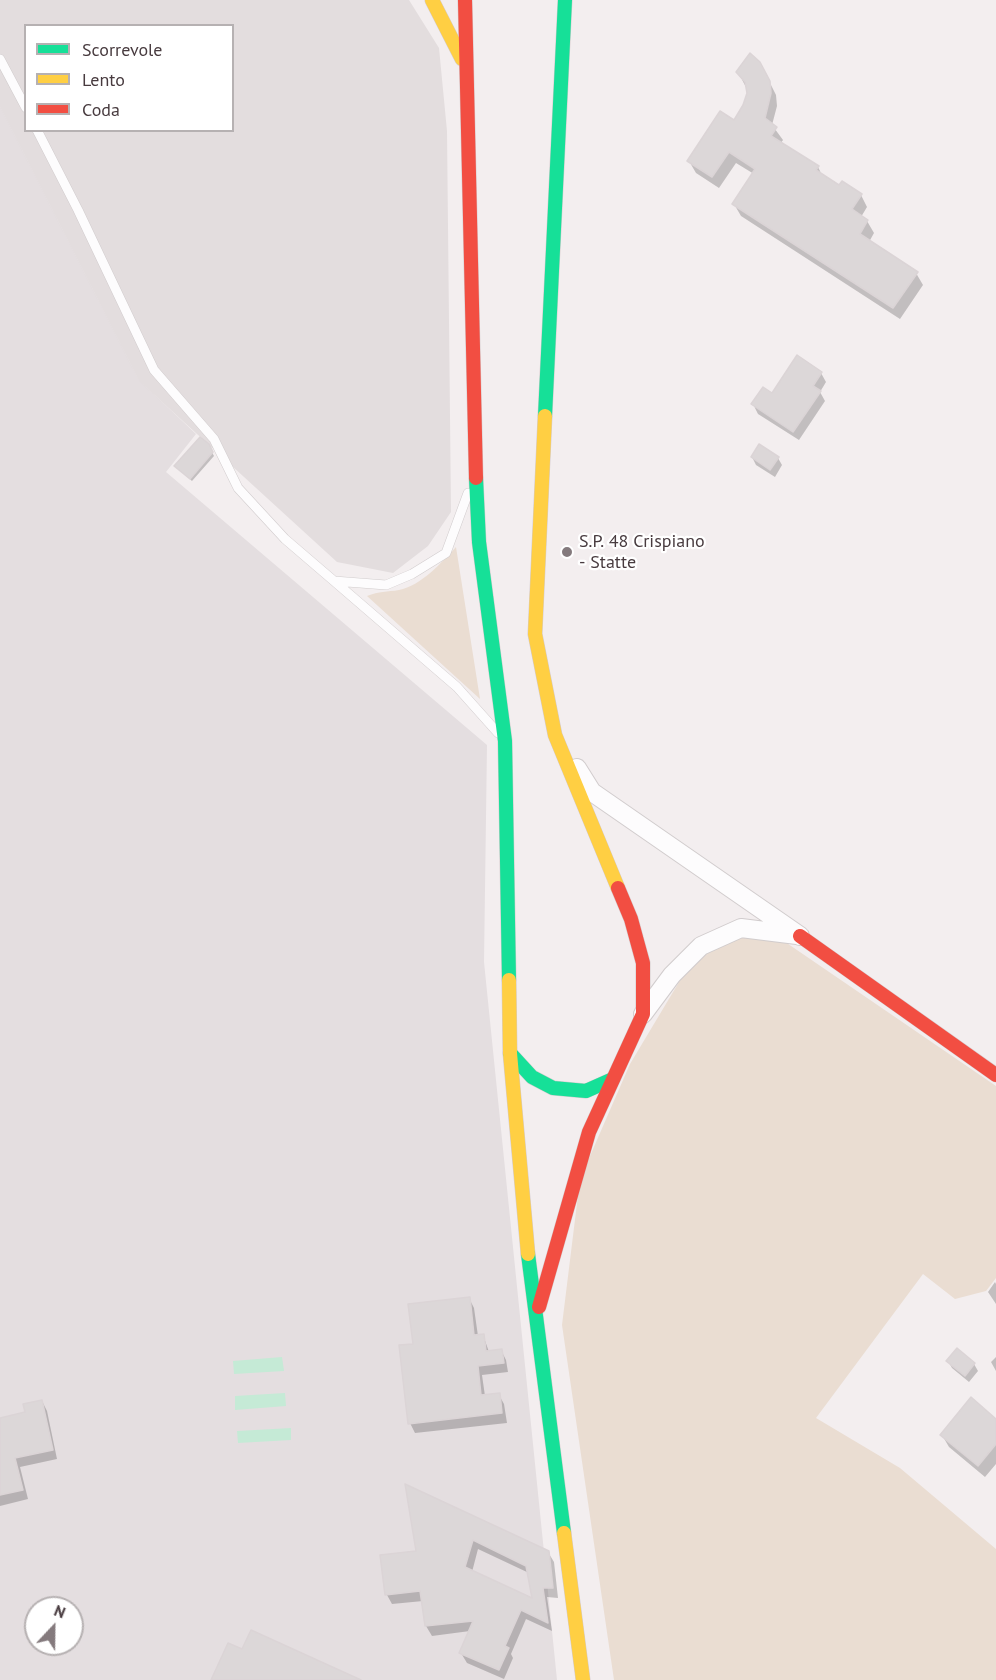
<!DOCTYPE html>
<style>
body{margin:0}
#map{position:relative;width:996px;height:1680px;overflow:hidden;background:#f3eeef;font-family:"PT Sans",sans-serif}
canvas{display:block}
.legend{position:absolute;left:24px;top:24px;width:210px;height:108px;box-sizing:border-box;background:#fff;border:2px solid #b6b1b2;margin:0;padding:8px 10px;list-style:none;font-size:18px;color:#483b3f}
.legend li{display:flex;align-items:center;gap:12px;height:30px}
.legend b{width:30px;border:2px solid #b6b1b2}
.north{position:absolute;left:24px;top:1596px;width:60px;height:60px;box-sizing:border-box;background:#fff;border:2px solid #b6b1b2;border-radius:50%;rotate:22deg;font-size:16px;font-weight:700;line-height:24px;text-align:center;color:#483b3f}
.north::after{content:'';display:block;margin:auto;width:21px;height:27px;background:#847a7d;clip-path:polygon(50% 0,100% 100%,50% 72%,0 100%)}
</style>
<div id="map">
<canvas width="996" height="1680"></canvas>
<ul class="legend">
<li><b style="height:8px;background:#16e098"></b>Scorrevole</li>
<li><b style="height:8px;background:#ffcf43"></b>Lento</li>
<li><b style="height:8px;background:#f24e42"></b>Coda</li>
</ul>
<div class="north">N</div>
</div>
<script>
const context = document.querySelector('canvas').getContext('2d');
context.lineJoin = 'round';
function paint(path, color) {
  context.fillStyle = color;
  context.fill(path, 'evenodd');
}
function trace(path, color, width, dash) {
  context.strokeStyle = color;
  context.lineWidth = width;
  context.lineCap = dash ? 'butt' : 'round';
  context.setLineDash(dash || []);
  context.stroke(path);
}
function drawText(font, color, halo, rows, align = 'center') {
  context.font = font + ' "PT Sans",sans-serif';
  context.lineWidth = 4.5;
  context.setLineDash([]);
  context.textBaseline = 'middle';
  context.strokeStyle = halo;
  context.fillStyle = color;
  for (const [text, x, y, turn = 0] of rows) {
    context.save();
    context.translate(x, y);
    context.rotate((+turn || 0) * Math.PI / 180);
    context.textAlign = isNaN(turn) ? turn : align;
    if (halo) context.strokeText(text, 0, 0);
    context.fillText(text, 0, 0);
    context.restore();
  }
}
const industrial = new Path2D(`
 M 0,106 L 139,380 L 196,434 L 166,472 L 487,745 L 484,962 L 557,1680 L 0,1680 ZM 36,1608 L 72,1608 L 72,1644 L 36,1644 Z`);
const green = new Path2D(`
 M 456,547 L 480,699 L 367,596 C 379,591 387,592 399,590 C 421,586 442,562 456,547 Z
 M 775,935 L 996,1086 L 996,1278 L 986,1291 L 955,1299 L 923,1274 L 816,1418 L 900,1468 L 996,1549 L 996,1680 L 614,1680 L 562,1325 L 580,1179 L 630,1064 L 691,962 L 726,937 Z`);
const parking = new Path2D(`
 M 0,0 L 409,0 L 439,48 L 447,131 L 451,512 L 428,546 L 393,573 L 337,562 L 139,381 L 0,107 ZM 26,26 L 232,26 L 232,130 L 26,130 Z`);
const water = new Path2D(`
 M 282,1357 L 284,1371 L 234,1374 L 233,1361 Z
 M 285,1393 L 286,1406 L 235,1410 L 235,1396 Z
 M 291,1428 L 291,1440 L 238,1443 L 237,1431 Z`);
const shadow = new Path2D(`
 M 738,72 L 766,75 L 776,95 L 777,106 L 772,125 L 783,140 L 781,143 L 818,167 L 823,177 L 861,195 L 867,207 L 861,217 L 867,221 L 874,233 L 869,242 L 916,273 L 923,285 L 900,319 L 741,216 L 734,204 L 754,174 L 736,163 L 719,188 L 696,173 L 689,161 L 735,122 L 745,106 L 749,93 Z
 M 821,373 L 826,382 L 820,392 L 825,401 L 799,440 L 758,414 L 753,404 Z
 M 208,445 L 214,456 L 192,481 L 175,466 Z
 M 752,457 L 778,458 L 782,465 L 775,477 L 756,465 Z
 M 995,1282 L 996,1284 L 996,1304 L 988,1292 Z
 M 469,1298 L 474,1308 L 478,1336 L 483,1335 L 489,1352 L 501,1350 L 506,1360 L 508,1372 L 482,1375 L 485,1396 L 499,1395 L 504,1404 L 507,1423 L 415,1433 L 410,1423 L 414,1345 Z
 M 996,1357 L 996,1371 L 991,1362 Z
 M 948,1361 L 974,1364 L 978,1371 L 969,1382 L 952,1368 Z
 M 42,1401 L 47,1411 L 57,1459 L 20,1467 L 28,1499 L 0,1506 L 0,1419 L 27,1413 Z
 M 996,1421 L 996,1464 L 985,1477 L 949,1447 L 942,1435 Z
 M 407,1487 L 548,1552 L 554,1562 L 558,1598 L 547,1597 L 552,1631 L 526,1619 L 511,1654 L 513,1658 L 504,1679 L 467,1663 L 461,1653 L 470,1631 L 432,1636 L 426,1626 L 423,1601 L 392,1604 L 387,1595 L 417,1552 ZM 478,1549 L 529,1573 L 534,1601 L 472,1572 Z`);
const building = new Path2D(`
 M 750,53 L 760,62 L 770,81 L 771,93 L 765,118 L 777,127 L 771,136 L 819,166 L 816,170 L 839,185 L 842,181 L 862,194 L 852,209 L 868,220 L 860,234 L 918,272 L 893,308 L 732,204 L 755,169 L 729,152 L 712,177 L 687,161 L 720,111 L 734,120 L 743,105 L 747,93 L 745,82 L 736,72 Z
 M 797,355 L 822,372 L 813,386 L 821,391 L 793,432 L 751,404 L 763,387 L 772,393 Z
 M 200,437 L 209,444 L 213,452 L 190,479 L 174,466 Z
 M 759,444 L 779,457 L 770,470 L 751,457 Z
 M 470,1297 L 474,1335 L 484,1334 L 486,1351 L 502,1349 L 504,1363 L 478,1366 L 481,1395 L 500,1393 L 502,1413 L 408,1424 L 399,1345 L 413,1344 L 408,1304 Z
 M 957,1348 L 975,1363 L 965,1376 L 946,1361 Z
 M 971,1397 L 996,1419 L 996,1444 L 978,1466 L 940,1435 Z
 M 42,1400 L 53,1450 L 15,1458 L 23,1490 L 0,1495 L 0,1418 L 25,1412 L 23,1404 Z
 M 405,1484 L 549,1551 L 553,1588 L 543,1588 L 548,1623 L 521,1610 L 505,1646 L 509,1648 L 499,1670 L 459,1653 L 473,1621 L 425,1626 L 420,1591 L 385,1595 L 380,1555 L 416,1551 ZM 473,1540 L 526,1566 L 532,1598 L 465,1567 Z
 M 251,1630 L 361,1680 L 211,1680 L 228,1643 L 242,1649 Z`);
const lane = new Path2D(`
 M 0,59 L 26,108
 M 37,130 L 78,210 L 154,370 L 214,439 L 238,488 L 285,539 L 334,581
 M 468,493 L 446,553 L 412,574 L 386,585 L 334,581 L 457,687 L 498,733`);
const street = new Path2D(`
 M 577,768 L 592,792 L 800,936
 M 643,1014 L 672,975 L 701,946 L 741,928 L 797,935`);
const fast = new Path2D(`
 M 545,416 L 565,0
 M 476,478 L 479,542 L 505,741 L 509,980
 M 510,1053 L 532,1077 L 553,1088 L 586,1091 L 613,1079
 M 528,1254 L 564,1533`);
const slow = new Path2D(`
 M 432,0 L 462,59
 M 545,416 L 535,634 L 555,735 L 618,888
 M 509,980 L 510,1053 L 528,1254
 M 564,1533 L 583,1680`);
const jam = new Path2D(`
 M 465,0 L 476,478
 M 800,936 L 996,1075
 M 539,1307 L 589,1132 L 643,1014 L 643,963 L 631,919 L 618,888`);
const markers = [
 [567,552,6,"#847a7d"]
];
const poiNames = [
 ["S.P. 48 Crispiano",579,542],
 ["- Statte",579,563]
];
paint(industrial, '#e4dee0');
paint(green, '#eaddd2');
paint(parking, '#e3ddde');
paint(water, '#c5ead6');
paint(shadow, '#0003');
paint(building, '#dcd7d8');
trace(building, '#dbd4d6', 1.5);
trace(lane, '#d1cccd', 10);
trace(street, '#d1cccd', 20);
trace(fast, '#d5cbcd', 15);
trace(slow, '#d5cbcd', 15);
trace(jam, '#d5cbcd', 15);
trace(lane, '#fdfcfd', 9);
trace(street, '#fdfcfd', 18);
trace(fast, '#16e098', 14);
trace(slow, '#ffcf43', 14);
trace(jam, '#f24e42', 14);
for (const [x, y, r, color] of markers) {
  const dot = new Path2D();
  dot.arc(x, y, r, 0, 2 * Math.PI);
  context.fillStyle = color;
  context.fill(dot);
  trace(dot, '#fff', 2);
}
drawText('18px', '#483b3f', '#fff', poiNames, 'left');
</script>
